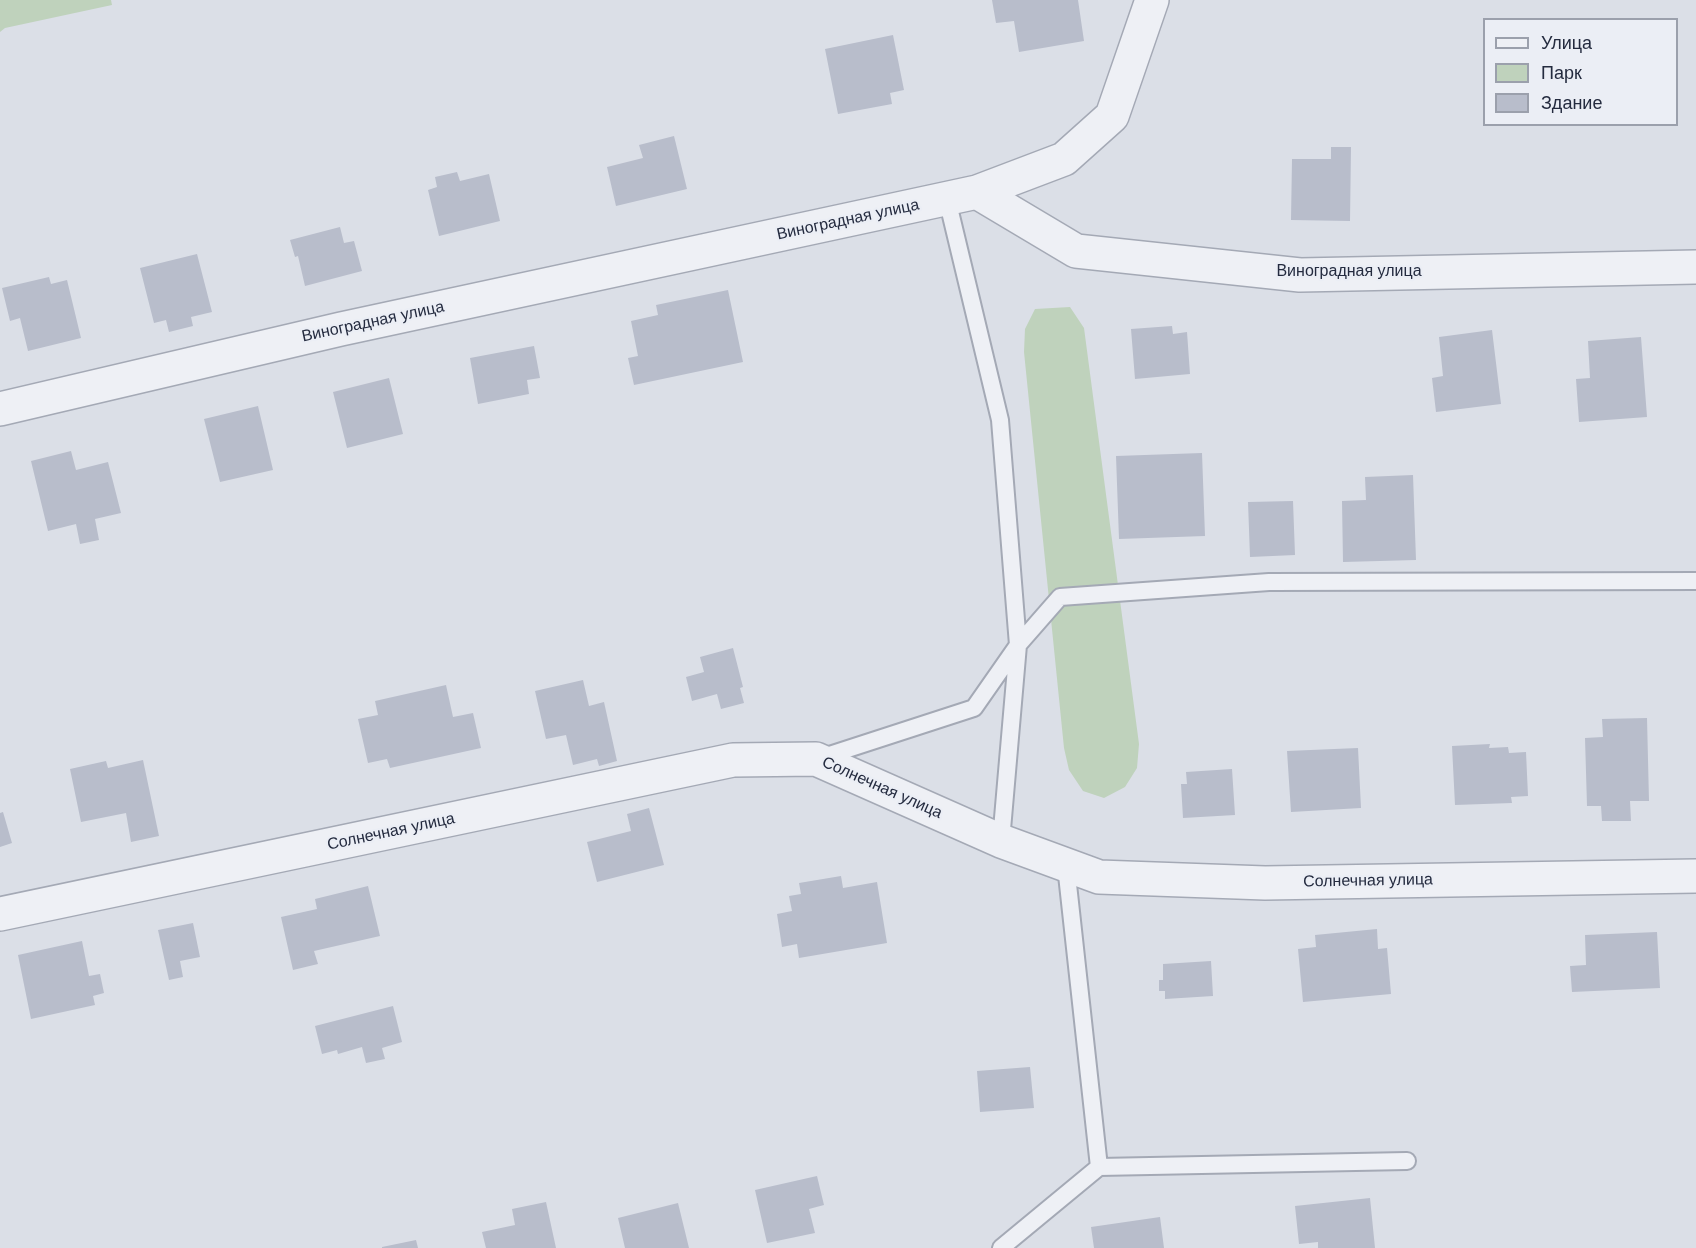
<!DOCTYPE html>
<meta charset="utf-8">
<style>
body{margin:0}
#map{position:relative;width:1696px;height:1248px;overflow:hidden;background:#dbdfe7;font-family:Helvetica,sans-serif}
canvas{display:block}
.legend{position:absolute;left:1483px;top:18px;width:195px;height:108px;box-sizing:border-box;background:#ebeef5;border:2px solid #9ba0ac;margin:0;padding:8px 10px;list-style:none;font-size:18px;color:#242b3f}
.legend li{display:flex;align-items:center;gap:12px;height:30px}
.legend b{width:30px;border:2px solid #9ba0ac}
</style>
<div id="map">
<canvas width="1696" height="1248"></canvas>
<ul class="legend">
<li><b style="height:8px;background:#eef0f5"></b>Улица</li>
<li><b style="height:16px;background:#bfd2bc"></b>Парк</li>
<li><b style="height:16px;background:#b8bdcb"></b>Здание</li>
</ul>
</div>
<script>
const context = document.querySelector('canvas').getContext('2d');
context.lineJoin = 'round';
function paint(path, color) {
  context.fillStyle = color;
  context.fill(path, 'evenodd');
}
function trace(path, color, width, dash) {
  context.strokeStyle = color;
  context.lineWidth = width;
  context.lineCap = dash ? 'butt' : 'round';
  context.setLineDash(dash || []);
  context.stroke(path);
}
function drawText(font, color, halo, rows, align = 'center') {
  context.font = font + ' Helvetica,sans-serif';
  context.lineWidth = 4.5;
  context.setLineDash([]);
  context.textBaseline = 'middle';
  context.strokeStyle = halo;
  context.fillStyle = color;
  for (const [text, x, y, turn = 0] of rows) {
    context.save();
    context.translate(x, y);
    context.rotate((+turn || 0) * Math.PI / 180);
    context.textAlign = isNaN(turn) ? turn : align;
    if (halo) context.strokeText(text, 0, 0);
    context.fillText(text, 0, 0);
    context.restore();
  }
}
const green = new Path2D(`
 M 0,0 L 111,0 L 112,5 L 5,28 L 0,32 Z
 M 1070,307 L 1084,328 L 1139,744 L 1137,768 L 1125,787 L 1104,798 L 1083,791 L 1069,770 L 1064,748 L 1024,352 L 1025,329 L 1035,309 Z`);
const building = new Path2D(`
 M 992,0 L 1078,0 L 1084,41 L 1019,52 L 1014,21 L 996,23 Z
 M 893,35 L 904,90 L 890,93 L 892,104 L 838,114 L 825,49 Z
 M 674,136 L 687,189 L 616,206 L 607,167 L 643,158 L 639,145 Z
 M 1331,147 L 1351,147 L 1350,221 L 1291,220 L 1292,159 L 1331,159 Z
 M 457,172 L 460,181 L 489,174 L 500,221 L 439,236 L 428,190 L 437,187 L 435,177 Z
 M 340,227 L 344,243 L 354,241 L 362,271 L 305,286 L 298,256 L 295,257 L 290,240 Z
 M 197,254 L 212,312 L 191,317 L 193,326 L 169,332 L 166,320 L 154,323 L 140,268 Z
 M 49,277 L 51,284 L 67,280 L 81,338 L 28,351 L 20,318 L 10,321 L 2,288 Z
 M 728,290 L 743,362 L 634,385 L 628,358 L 638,356 L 631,321 L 658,315 L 656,305 Z
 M 1172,326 L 1173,334 L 1187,332 L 1190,374 L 1135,379 L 1131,329 Z
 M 1492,330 L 1501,404 L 1436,412 L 1432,378 L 1443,376 L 1439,337 Z
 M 1641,337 L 1647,417 L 1579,422 L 1576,379 L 1590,378 L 1588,341 Z
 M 534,346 L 540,378 L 527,380 L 529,394 L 478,404 L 470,358 Z
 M 389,378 L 403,434 L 347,448 L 333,392 Z
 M 258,406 L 273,470 L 220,482 L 204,419 Z
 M 71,451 L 76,470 L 108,462 L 121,513 L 95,519 L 99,540 L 80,544 L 76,524 L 48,531 L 31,461 Z
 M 1202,453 L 1205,536 L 1119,539 L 1116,456 Z
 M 1413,475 L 1416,560 L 1343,562 L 1342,501 L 1366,500 L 1365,477 Z
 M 1293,501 L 1295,555 L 1250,557 L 1248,502 Z
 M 733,648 L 743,687 L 740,688 L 744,703 L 721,709 L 717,694 L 692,701 L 686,677 L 704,672 L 700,657 Z
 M 583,680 L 589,706 L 604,702 L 617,761 L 599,766 L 597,759 L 573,765 L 566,735 L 546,739 L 535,691 Z
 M 446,685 L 453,717 L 473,713 L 481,748 L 390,768 L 387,759 L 368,763 L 358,719 L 378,715 L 375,701 Z
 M 1647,718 L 1649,801 L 1630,801 L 1631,821 L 1602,821 L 1601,806 L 1587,806 L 1585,738 L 1603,737 L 1602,719 Z
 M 1490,744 L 1489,748 L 1508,747 L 1509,753 L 1526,752 L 1528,796 L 1511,797 L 1512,803 L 1455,805 L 1452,746 Z
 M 1358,748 L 1361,808 L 1291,812 L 1287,751 Z
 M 143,760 L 159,836 L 131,842 L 126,813 L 81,822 L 70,769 L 106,761 L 108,768 Z
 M 1232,769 L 1235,815 L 1183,818 L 1181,784 L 1187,784 L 1186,772 Z
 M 649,808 L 664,865 L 597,882 L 587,842 L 631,831 L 627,814 Z
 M 3,812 L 12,843 L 0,847 L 0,813 Z
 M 841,876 L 843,888 L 877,882 L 887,943 L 799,958 L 797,944 L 782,947 L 777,914 L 792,911 L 789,896 L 801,894 L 799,883 Z
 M 368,886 L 380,936 L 314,951 L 318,964 L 293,970 L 281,917 L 317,909 L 315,899 Z
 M 193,923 L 200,957 L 180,961 L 183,977 L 169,980 L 158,930 Z
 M 1377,929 L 1378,949 L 1387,948 L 1391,994 L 1303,1002 L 1298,949 L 1316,947 L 1315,935 Z
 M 1657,932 L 1660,988 L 1572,992 L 1570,966 L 1586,965 L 1585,935 Z
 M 82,941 L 89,976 L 100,974 L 104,993 L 93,996 L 95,1005 L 31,1019 L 18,955 Z
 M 1211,961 L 1213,996 L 1165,999 L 1165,991 L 1159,991 L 1159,980 L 1163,980 L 1163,964 Z
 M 393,1006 L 402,1042 L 382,1048 L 385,1059 L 366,1063 L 362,1047 L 338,1054 L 337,1050 L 322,1054 L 315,1026 Z
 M 1030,1067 L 1034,1108 L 980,1112 L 977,1071 Z
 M 817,1176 L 824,1205 L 809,1209 L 815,1233 L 767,1243 L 755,1190 Z
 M 1370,1198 L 1375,1248 L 1318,1248 L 1318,1242 L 1299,1244 L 1295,1206 Z
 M 546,1202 L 556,1248 L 486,1248 L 482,1232 L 515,1225 L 512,1209 Z
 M 678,1203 L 689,1248 L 625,1248 L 618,1218 Z
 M 1160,1217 L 1164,1248 L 1094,1248 L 1091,1227 Z
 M 416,1240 L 418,1248 L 382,1248 L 382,1247 Z`);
const lane = new Path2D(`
 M 947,199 L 1000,420 L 1018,645 L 1001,841
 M 820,758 L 974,708 L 1018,645 L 1060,597 L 1269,582 L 1696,581
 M 1066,866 L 1099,1167
 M 1001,1248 L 1099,1167 L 1407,1161`);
const street = new Path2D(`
 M 977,192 L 1064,159 L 1112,116 L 1152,0
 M 0,409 L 341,329 L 977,192 L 1076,251 L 1300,275 L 1696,267
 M 0,914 L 733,760 L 816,759 L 1001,841 L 1099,877 L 1265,883 L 1696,876`);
const streetNames = [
 ["Виноградная улица",848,220,-12],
 ["Виноградная улица",1349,272],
 ["Виноградная улица",373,322,-12],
 ["Солнечная улица",882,788,24],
 ["Солнечная улица",391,832,-12],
 ["Солнечная улица",1368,881,-1]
];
paint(green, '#bfd2bc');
paint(building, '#b8bdcb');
trace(lane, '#a4a9b5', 20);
trace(street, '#a4a9b5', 36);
trace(lane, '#eef0f5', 16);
trace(street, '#eef0f5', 33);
drawText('16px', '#242b3f', '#ebeef5', streetNames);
</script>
